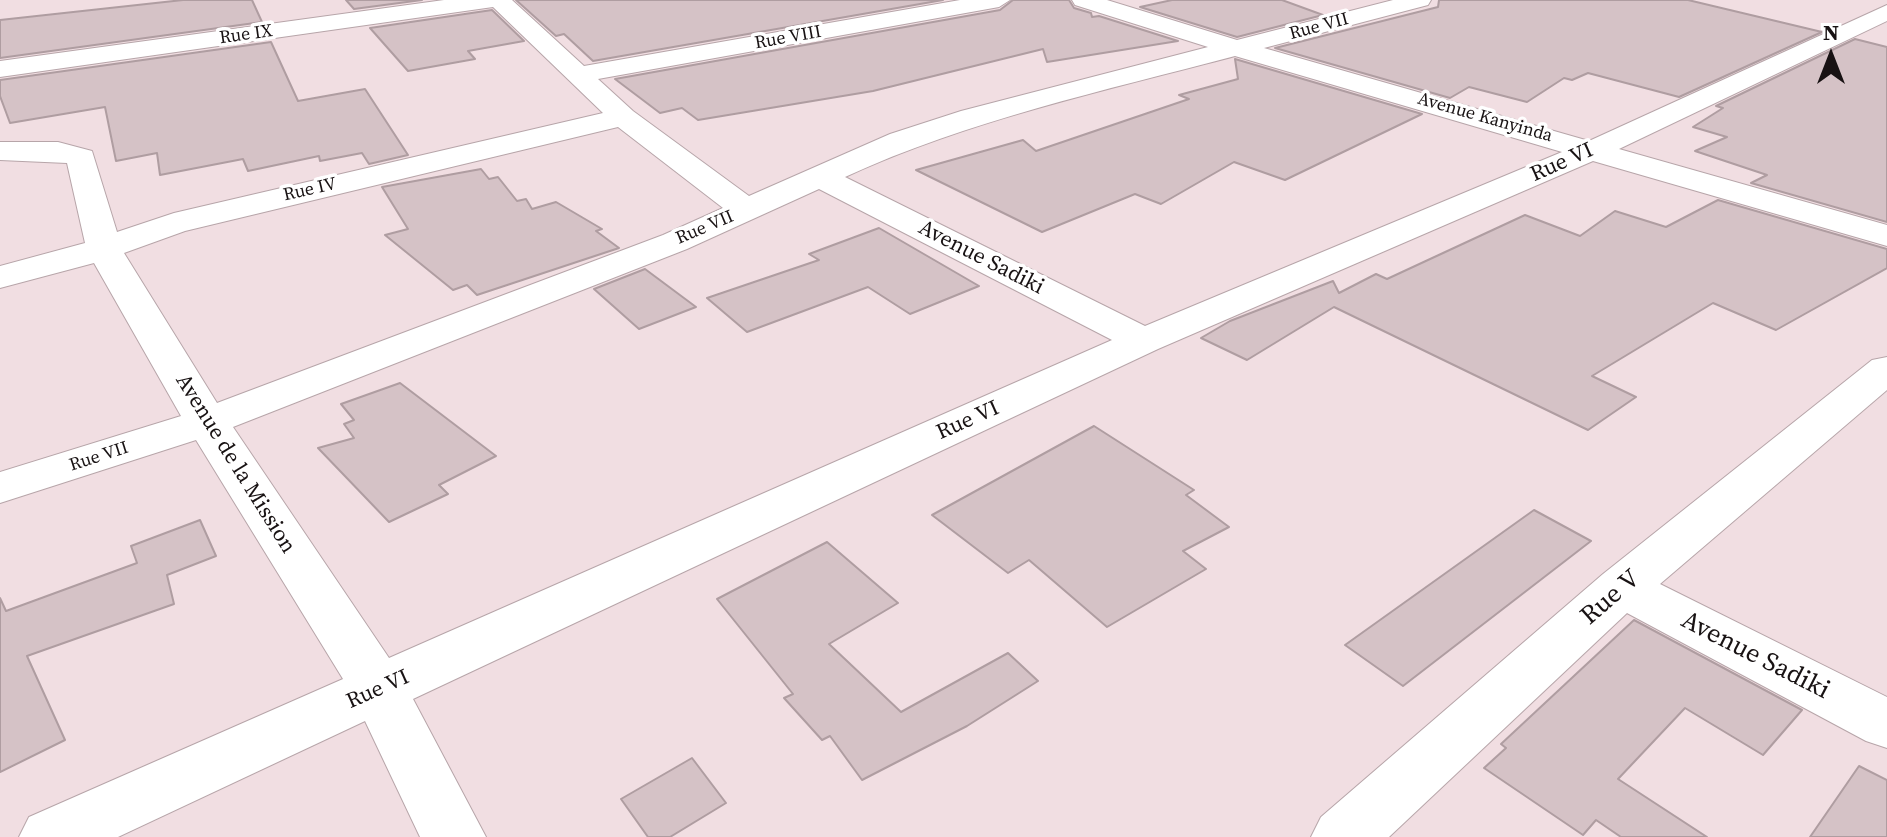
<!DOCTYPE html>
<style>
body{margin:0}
#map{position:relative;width:1887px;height:837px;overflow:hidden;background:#f1dee2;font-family:"Source Serif 4",serif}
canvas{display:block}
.north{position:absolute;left:1791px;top:16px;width:80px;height:80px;-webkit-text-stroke:6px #fff;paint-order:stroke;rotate:0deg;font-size:22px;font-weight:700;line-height:32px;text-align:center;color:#181213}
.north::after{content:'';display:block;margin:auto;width:28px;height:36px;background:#181213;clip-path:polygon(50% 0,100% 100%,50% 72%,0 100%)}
</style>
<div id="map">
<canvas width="1887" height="837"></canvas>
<div class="north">N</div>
</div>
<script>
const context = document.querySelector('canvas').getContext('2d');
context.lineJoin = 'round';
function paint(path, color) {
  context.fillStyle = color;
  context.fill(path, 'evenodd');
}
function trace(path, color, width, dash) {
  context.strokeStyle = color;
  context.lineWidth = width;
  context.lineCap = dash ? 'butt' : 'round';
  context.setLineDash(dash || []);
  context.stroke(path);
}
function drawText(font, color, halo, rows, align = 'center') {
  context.font = font + ' "Source Serif 4",serif';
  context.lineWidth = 7;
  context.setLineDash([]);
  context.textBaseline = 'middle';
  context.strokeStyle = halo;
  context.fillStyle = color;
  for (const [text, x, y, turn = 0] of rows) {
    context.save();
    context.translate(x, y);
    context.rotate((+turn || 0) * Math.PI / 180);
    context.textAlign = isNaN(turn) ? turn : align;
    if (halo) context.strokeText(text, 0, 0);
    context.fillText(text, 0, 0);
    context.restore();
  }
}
const building = new Path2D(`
 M 183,0 L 252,0 L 262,22 L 0,58 L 0,20 Z
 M 346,0 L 422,0 L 354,9 Z
 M 516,0 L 943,0 L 593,61 L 564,34 L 556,36 Z
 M 1013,0 L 1069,0 L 1074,8 L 1091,13 L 1092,17 L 1099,16 L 1178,41 L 1047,62 L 1043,49 L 873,91 L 698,120 L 682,108 L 660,113 L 615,79 L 1000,10 Z
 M 1172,0 L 1282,0 L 1323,15 L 1237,37 L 1140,7 Z
 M 1439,0 L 1688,0 L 1822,32 L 1679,97 L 1588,73 L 1572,80 L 1564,78 L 1527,102 L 1469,87 L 1450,98 L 1275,48 L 1438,7 Z
 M 492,10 L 524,41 L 468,51 L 475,59 L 408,71 L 370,28 Z
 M 1855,39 L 1887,47 L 1887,222 L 1751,183 L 1767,175 L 1695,151 L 1727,137 L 1693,127 L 1723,108 L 1716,106 Z
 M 271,42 L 298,101 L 365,89 L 408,155 L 369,164 L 362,153 L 320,161 L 319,156 L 248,171 L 243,159 L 160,175 L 157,153 L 116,161 L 105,107 L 10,123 L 0,96 L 0,80 Z
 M 1235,59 L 1422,114 L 1285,180 L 1234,162 L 1161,204 L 1135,194 L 1042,232 L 916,170 L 1023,140 L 1036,151 L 1189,99 L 1179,95 L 1238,79 Z
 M 481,169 L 489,179 L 498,177 L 517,201 L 526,199 L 532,209 L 556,202 L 602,229 L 596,231 L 619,248 L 477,295 L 467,285 L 453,290 L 385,235 L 408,229 L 382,187 Z
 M 1718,200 L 1887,249 L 1887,268 L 1776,330 L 1713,303 L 1592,376 L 1636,397 L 1588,430 L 1334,307 L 1247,360 L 1201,338 L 1230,321 L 1333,281 L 1339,293 L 1376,274 L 1387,279 L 1525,215 L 1580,236 L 1615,211 L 1666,227 Z
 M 879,228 L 979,286 L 910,314 L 868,287 L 747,332 L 707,298 L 819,260 L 809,254 Z
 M 645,269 L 696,307 L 639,329 L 594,289 Z
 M 400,383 L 496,456 L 439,485 L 448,494 L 389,522 L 318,448 L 354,438 L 344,424 L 354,420 L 341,404 Z
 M 1094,426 L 1194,490 L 1186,495 L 1229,527 L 1183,551 L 1206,569 L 1107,627 L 1029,560 L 1008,573 L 932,515 Z
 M 1534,510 L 1591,541 L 1403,686 L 1345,645 Z
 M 200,520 L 216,556 L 167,575 L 174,604 L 27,656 L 65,740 L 0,772 L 0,598 L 6,611 L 137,563 L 131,546 Z
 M 827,542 L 898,603 L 829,644 L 901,712 L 1008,653 L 1038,681 L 967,726 L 862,780 L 830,736 L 822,740 L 784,698 L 793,694 L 717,599 Z
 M 1634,620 L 1802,710 L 1763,755 L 1685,708 L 1618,779 L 1707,837 L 1621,837 L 1596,820 L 1583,835 L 1484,768 L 1506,748 L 1501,744 Z
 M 692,758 L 726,803 L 670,837 L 648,837 L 621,799 Z
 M 1859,766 L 1887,780 L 1887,837 L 1810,837 Z`);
const minor = new Path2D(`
 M 444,0 L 512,0 L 584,66 L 960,0 L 1010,0 L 999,7 L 598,79 L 633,111 L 749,196 L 890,134 L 961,111 L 1208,47 L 1075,5 L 1072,0 L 1107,0 L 1237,40 L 1393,0 L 1431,0 L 1428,5 L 1264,48 L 1589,141 L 1887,5 L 1887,21 L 1619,149 L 1887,225 L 1887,246 L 1593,161 L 1158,349 L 413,699 L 486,837 L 420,837 L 365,721 L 118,837 L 19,837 L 29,817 L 343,679 L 196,440 L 0,503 L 0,472 L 181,416 L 94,263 L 0,288 L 0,266 L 85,243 L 67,163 L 0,160 L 0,142 L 58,142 L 92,151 L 117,232 L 174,213 L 603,113 L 493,7 L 0,77 L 0,61 ZM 1235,56 L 1562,152 L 1145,326 L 845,177 C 969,120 1103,91 1235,56 ZM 618,127 L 723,208 L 663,235 L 217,403 L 124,253 L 185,231 ZM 819,189 L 1112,340 L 389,658 L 233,427 L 687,249 Z
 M 1887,357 L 1887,390 L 1660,584 L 1887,697 L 1887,748 L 1866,741 L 1627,613 L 1389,837 L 1311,837 L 1321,817 L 1603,574 L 1872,360 Z`);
const farStreetnames = [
 ["Rue VII",1319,27,-15],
 ["Rue IX",246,35,-8],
 ["Rue VIII",788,38,-10],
 ["Avenue Kanyinda",1485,118,16],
 ["Rue IV",310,190,-13],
 ["Rue VII",705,228,-23],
 ["Rue VII",99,457,-18]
];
const streetNames = [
 ["Rue VI",1562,163,-24],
 ["Avenue Sadiki",981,258,27],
 ["Rue VI",968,421,-24],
 ["Avenue de la Mission",235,464,58],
 ["Rue VI",378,690,-24]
];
const nearStreetnames = [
 ["Rue V",1611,598,-41],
 ["Avenue Sadiki",1755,656,27]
];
paint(building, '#d5c2c6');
trace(building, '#af9da1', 2);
trace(minor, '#b7a5a9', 2);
paint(minor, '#fff');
drawText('18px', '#181213', '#fff', farStreetnames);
drawText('22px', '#181213', '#fff', streetNames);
drawText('26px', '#181213', '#fff', nearStreetnames);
</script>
